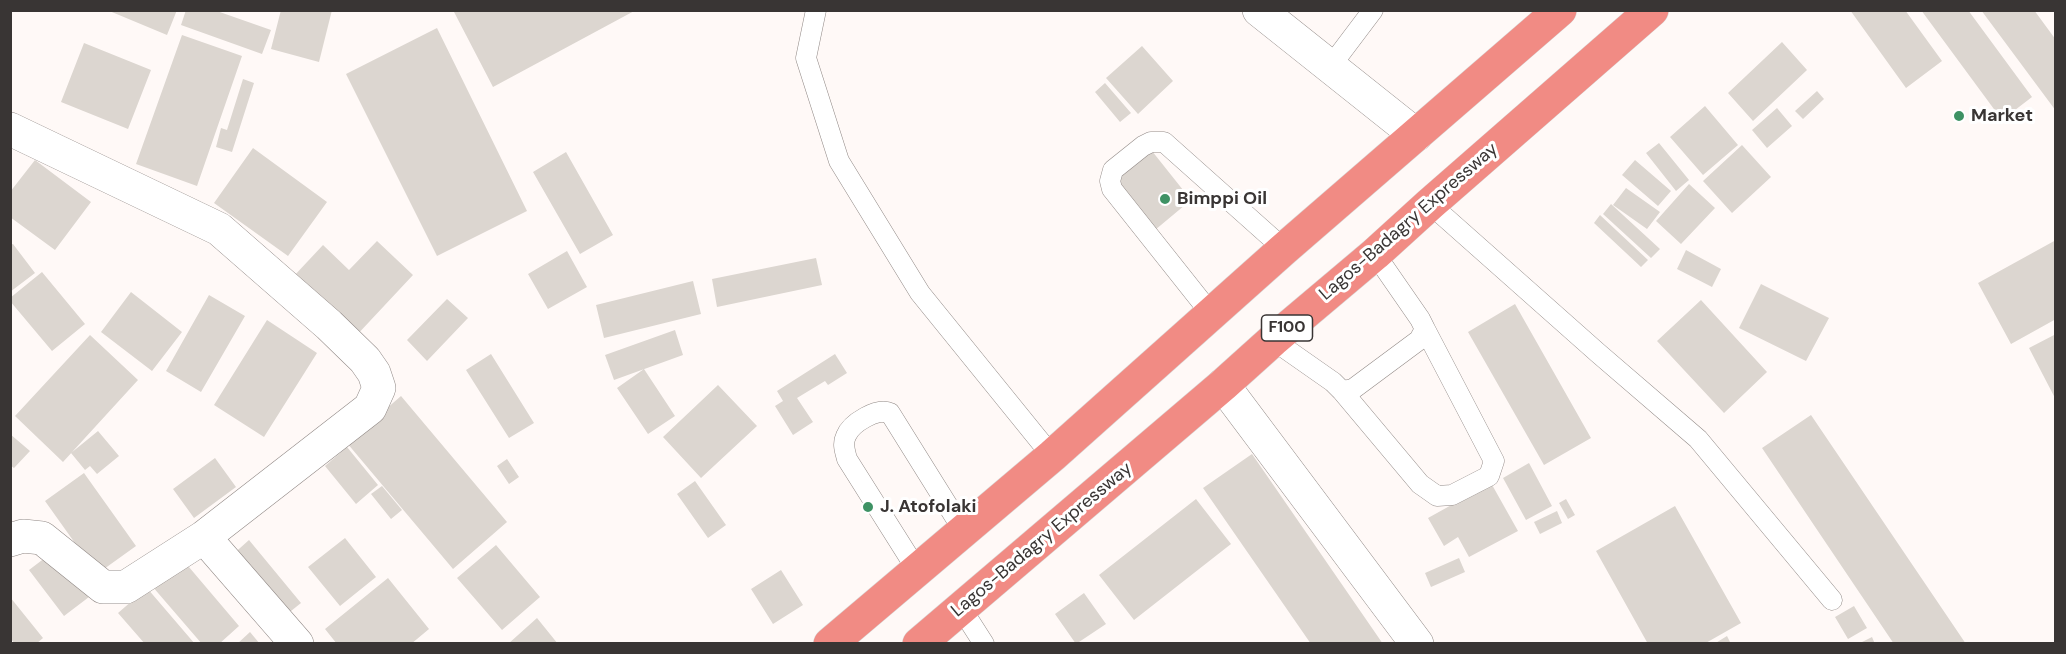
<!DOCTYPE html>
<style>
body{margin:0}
#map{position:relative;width:2066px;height:654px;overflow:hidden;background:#fff9f7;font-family:"DM Sans",sans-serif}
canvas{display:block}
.frame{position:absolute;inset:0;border:12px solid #393534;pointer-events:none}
</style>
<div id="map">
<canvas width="2066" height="654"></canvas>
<div class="frame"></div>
</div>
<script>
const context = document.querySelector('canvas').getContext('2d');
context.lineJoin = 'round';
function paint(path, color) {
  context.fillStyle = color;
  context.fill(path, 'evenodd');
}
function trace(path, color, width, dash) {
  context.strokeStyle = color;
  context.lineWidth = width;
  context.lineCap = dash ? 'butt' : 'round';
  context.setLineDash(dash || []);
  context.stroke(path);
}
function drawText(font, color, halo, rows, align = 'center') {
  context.font = font + ' "DM Sans",sans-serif';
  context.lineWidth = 6;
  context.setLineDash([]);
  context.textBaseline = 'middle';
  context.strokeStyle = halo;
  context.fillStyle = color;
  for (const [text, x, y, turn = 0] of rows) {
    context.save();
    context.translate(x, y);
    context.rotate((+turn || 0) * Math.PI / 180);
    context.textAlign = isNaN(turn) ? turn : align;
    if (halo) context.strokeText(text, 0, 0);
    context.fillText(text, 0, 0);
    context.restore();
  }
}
const building = new Path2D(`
 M 107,10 L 177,10 L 167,35 Z
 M 186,10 L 214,10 L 271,30 L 262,54 L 181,25 Z
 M 281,10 L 332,10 L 319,62 L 271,49 Z
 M 453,10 L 636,10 L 493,87 Z
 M 1850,10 L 1905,10 L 1942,61 L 1906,88 Z
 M 1921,10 L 1968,10 L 2032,97 L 2002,120 Z
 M 1981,10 L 2034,10 L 2056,40 L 2056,111 Z
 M 437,28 L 527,211 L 437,256 L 346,74 Z
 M 182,35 L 242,56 L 197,186 L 136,164 Z
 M 1782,42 L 1807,70 L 1753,121 L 1728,93 Z
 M 84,43 L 151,70 L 128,129 L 61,102 Z
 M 1142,46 L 1173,81 L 1138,114 L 1106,78 Z
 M 243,79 L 254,83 L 232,152 L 216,147 L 221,128 L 227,130 Z
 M 1105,83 L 1131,113 L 1120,122 L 1095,92 Z
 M 1817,91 L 1824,99 L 1803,119 L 1795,111 Z
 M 1705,106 L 1738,145 L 1703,175 L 1670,137 Z
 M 1777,108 L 1792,126 L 1767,148 L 1752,130 Z
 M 1659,143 L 1689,180 L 1676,191 L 1646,153 Z
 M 1742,145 L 1771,177 L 1732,213 L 1703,181 Z
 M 253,148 L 327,202 L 288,256 L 214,203 Z
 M 1152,151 L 1191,200 L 1155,230 L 1115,180 Z
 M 566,152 L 613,235 L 580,254 L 533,172 Z
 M 35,160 L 91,202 L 55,250 L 10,217 L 10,192 Z
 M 1635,160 L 1671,191 L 1658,206 L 1622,175 Z
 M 1689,184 L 1715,208 L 1681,244 L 1656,221 Z
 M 1626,188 L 1660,212 L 1647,229 L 1613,205 Z
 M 1611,204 L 1660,249 L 1651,258 L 1603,214 Z
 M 1600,215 L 1648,260 L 1641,267 L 1594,223 Z
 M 2056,240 L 2056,319 L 2011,344 L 1978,283 Z
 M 377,241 L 413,275 L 355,337 L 293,277 L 323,245 L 349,270 Z
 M 13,244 L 35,273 L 10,292 L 10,245 Z
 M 1686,250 L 1721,269 L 1712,287 L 1677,269 Z
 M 567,251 L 587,287 L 548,309 L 528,274 Z
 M 816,258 L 822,285 L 717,307 L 712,279 Z
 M 42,272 L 85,324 L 52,351 L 10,301 L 10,298 Z
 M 693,281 L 701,314 L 604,338 L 596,305 Z
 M 1761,284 L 1829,318 L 1806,361 L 1739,328 Z
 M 131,292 L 182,332 L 152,371 L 101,332 Z
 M 209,295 L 245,316 L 201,392 L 166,371 Z
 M 447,299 L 468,318 L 427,361 L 407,340 Z
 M 1701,300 L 1767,372 L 1724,413 L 1657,341 Z
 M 1515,304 L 1591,438 L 1544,465 L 1468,332 Z
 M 267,320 L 317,353 L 264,437 L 214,405 Z
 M 675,330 L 683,355 L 614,380 L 605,355 Z
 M 2056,334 L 2056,400 L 2029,348 Z
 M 90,335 L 138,380 L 63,462 L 15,416 Z
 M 491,354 L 534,423 L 509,438 L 466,370 Z
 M 835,354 L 847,373 L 828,385 L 825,381 L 797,398 L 813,422 L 793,435 L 775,406 L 783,401 L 777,391 Z
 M 644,369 L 675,416 L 648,434 L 617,388 Z
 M 718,385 L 757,426 L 701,478 L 663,437 Z
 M 401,396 L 507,522 L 453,569 L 347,443 Z
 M 1811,415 L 1966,644 L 1894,644 L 1762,448 Z
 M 98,431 L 119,456 L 97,474 L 90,466 L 85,470 L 71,453 Z
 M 10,434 L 30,451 L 14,468 L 10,465 Z
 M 347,447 L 378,485 L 356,504 L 325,466 Z
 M 1252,454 L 1383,644 L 1311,644 L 1203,488 Z
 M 215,458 L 236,487 L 194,518 L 173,489 Z
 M 507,459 L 519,477 L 509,484 L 497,466 Z
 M 1529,463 L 1552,506 L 1526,520 L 1503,478 Z
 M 84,473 L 136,546 L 97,574 L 45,501 Z
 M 695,481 L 726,525 L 708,538 L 677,494 Z
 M 1491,483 L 1518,531 L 1469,557 L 1458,537 L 1444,546 L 1428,518 Z
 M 382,486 L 402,510 L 391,519 L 371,494 Z
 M 1196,499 L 1231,544 L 1134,620 L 1099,575 Z
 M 1566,499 L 1575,515 L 1568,519 L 1559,503 Z
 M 1675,506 L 1741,623 L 1704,644 L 1648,644 L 1596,551 Z
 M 1557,511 L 1562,523 L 1540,534 L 1534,522 Z
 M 345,538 L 376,577 L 340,606 L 308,567 Z
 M 249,540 L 301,603 L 281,619 L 230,557 Z
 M 496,545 L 540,597 L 502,630 L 457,578 Z
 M 54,551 L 89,597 L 64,616 L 29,570 Z
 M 1459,558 L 1465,572 L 1431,587 L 1425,573 Z
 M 183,560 L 239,626 L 219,644 L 202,644 L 152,586 Z
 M 781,570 L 803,605 L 773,624 L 751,589 Z
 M 388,578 L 429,629 L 411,644 L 337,644 L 325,629 Z
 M 147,588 L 195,644 L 145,644 L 118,613 Z
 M 1084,593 L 1106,624 L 1076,644 L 1055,614 Z
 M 10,597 L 43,638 L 36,644 L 15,644 L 10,638 Z
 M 1854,606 L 1867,628 L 1848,639 L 1835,617 Z
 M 537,618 L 558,644 L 508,644 Z
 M 250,632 L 260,644 L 237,644 Z
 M 1727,636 L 1731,644 L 1714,644 Z
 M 1872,637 L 1875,644 L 1858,644 Z`);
const lane = new Path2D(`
 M 816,10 L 806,58 L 839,161 L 920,293 L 1052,456
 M 1330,67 L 1373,10
 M 1430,204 L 1598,353 L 1698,439 L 1832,600
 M 1212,315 L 1112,189 L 1110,181 L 1113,170 L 1143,146 L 1151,142 L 1164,142 L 1284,249
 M 1273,340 L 1333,382 L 1342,391 L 1353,389 L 1419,340 L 1425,329 L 1420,319 L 1375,254
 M 1342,391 L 1420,484 L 1437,496 L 1452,495 L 1489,476 L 1494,461 L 1425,329
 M 917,570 L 847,459 C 845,451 842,444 846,436 C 851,423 878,407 890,413 L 963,530
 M 961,608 L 984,644`);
const street = new Path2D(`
 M 10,129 L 219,229 L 329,325 L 365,360 L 374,373 L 379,388 L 370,408 L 204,537 L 297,644
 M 1223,385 L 1417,644
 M 10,540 L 23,536 L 42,538 L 103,587 L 126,587 L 204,537`);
const secondary = new Path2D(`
 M 1259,10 L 1416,135`);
const highway = new Path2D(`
 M 830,644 L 1052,456 L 1284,249 L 1560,10
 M 919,644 L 1223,385 L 1273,340 L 1375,254 L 1430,204 L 1652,10`);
const markers = [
 [1959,116,6,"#3e9264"],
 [1165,199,6,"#3e9264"],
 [868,507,6,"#3e9264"]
];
const shields = [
 [1287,328,51]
];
const shieldNames = [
 ["F100",1287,328]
];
const poiNames = [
 ["Market",1971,116],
 ["Bimppi Oil",1177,199],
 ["J. Atofolaki",880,507]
];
const streetNames = [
 ["Lagos-Badagry Expressway",1409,222,-41],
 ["Lagos-Badagry Expressway",1042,540,-40]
];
paint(building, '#dcd6d0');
trace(lane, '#918986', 21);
trace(street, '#918986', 34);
trace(secondary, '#918986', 34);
trace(highway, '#d7d7d6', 34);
trace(lane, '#fff', 20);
trace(street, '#fff', 33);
trace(secondary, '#fff', 33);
trace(highway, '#f18b84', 33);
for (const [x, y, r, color] of markers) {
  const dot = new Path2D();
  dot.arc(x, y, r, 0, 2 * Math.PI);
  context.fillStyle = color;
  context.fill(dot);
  trace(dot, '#fff', 2);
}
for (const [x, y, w] of shields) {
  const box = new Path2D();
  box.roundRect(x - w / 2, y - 13, w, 26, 4.5);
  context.fillStyle = '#fff';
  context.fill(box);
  trace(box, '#393534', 1.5);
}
drawText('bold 16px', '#393534', null, shieldNames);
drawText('bold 18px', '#393534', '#fff', poiNames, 'left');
drawText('18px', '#393534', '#fff', streetNames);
</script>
